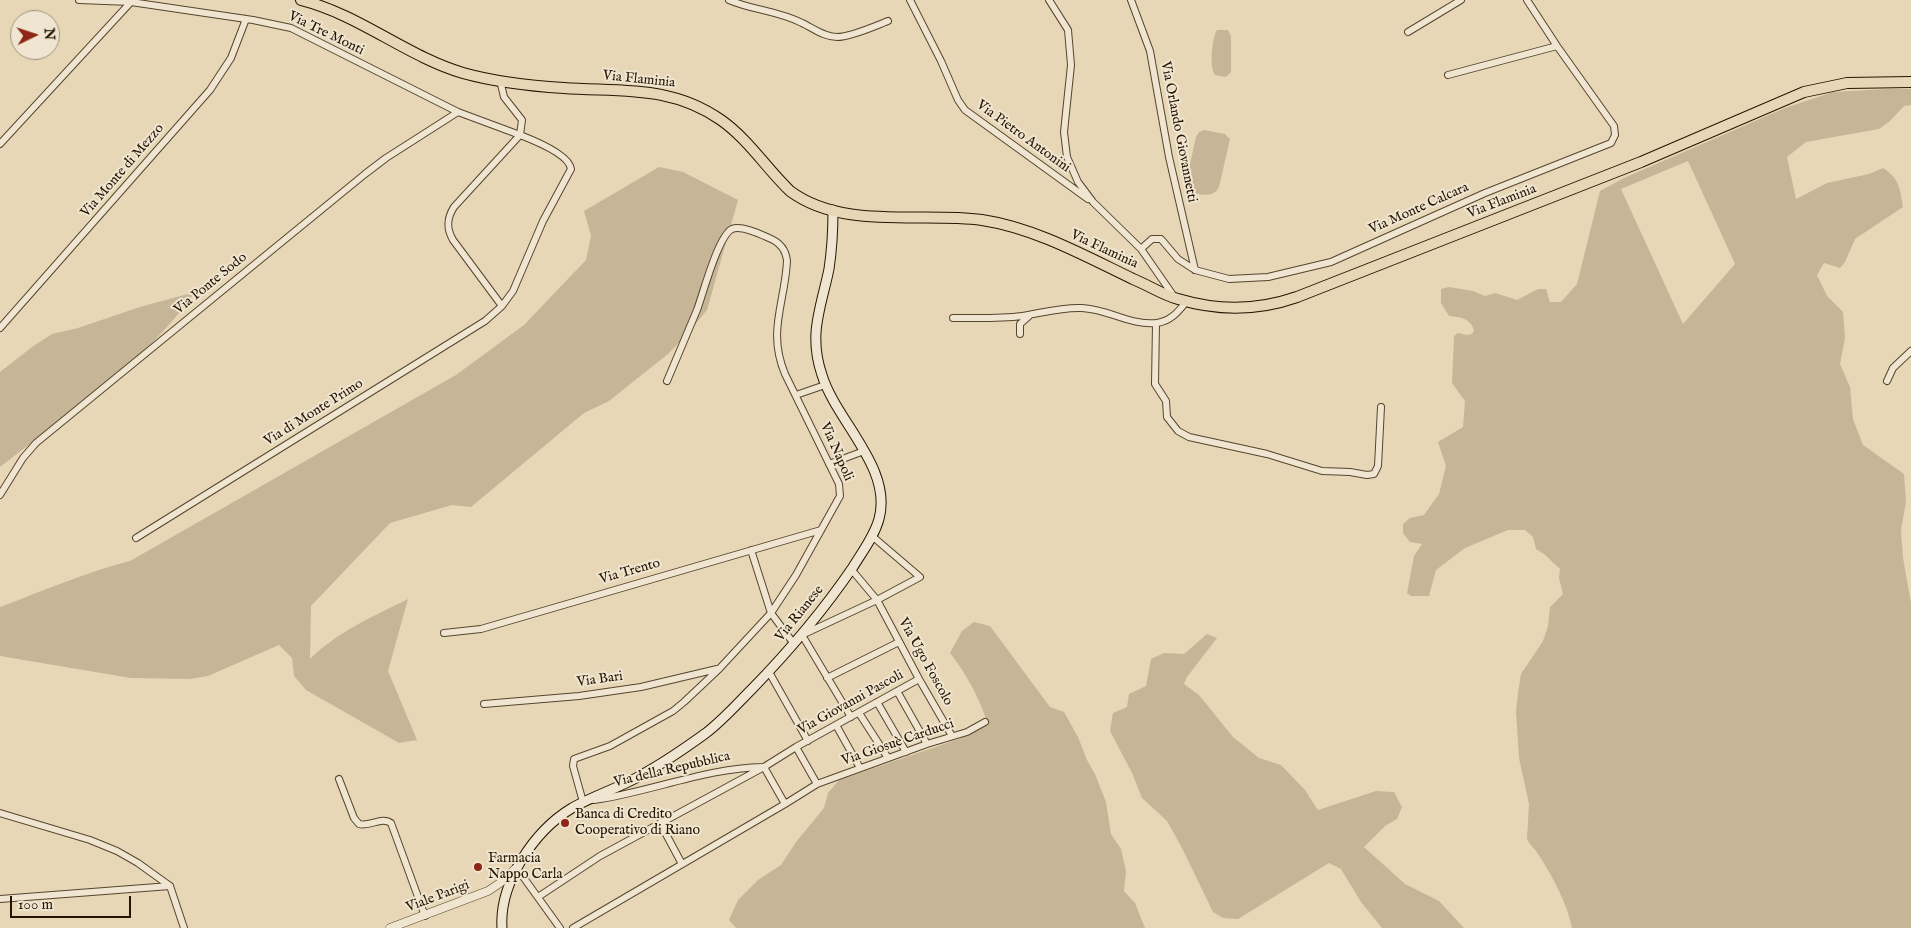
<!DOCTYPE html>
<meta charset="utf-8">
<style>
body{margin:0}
#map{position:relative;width:1911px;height:928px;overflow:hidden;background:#e7d7b6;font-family:"IM FELL English",serif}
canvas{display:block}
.north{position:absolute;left:10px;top:10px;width:50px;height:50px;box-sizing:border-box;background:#efe5d0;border:1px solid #9f917d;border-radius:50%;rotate:86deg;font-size:14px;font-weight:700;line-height:20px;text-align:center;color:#261400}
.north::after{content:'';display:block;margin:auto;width:18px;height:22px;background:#8f2418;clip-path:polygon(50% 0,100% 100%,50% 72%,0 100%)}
.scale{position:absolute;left:10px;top:896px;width:121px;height:22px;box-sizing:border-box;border:2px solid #261400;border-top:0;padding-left:6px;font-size:15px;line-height:18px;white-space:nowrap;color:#261400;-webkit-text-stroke:4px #efe5d0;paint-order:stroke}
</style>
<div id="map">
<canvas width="1911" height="928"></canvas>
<div class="north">N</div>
<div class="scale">100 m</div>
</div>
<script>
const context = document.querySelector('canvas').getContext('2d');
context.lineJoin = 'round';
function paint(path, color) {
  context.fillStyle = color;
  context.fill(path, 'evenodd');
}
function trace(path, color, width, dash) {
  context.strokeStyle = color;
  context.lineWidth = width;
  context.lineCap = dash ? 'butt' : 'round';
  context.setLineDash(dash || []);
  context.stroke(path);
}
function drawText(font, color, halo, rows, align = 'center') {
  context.font = font + ' "IM FELL English",serif';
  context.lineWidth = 4;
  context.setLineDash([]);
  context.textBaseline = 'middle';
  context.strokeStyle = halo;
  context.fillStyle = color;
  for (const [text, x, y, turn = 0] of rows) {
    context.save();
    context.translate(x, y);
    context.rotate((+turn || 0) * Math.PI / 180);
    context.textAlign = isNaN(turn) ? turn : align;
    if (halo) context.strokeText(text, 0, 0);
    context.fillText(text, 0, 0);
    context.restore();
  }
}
const green = new Path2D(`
 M 1217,30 L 1228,30 L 1231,36 L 1231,72 L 1226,77 L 1215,75 C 1209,68 1212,37 1217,30 Z
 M 1887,89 L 1911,89 L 1911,105 L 1904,106 L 1890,121 L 1879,129 L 1806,142 L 1787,157 L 1796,199 L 1827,183 L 1869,174 L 1883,168 C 1900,179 1900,189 1903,207 L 1855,239 L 1845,262 L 1840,268 L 1824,263 L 1817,275 L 1827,296 L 1843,312 L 1845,338 L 1840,364 L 1850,387 L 1853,419 L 1863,445 L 1904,474 L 1906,502 L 1901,530 L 1903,558 L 1911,603 L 1911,928 L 1572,928 C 1567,903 1552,875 1538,854 C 1535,848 1529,845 1527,839 L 1529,804 L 1519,758 L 1516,711 L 1518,693 L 1521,674 L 1543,641 L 1548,626 L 1550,607 L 1563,594 L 1559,578 L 1560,569 L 1544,554 L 1536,549 L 1533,537 L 1525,530 L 1508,530 L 1465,548 L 1436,570 L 1429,596 L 1411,596 L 1407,593 L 1414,556 L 1422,544 L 1410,542 L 1403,533 L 1403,524 L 1410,518 L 1424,515 L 1439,494 L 1446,466 L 1438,442 L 1463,427 L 1465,401 L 1452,383 L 1454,336 L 1458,333 L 1467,335 L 1472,334 L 1474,330 C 1470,318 1460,317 1449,316 L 1441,303 L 1441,289 L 1449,287 L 1473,291 L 1485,296 L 1495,293 L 1517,300 L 1538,289 L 1546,289 L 1550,302 L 1561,302 L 1577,284 L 1600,191 L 1624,178 L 1785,108 L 1833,92 ZM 1688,161 L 1735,264 L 1683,324 L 1621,189 Z
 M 1204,130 L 1225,134 L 1230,139 L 1219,187 C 1214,197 1202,196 1192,192 L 1186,182 L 1196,137 L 1199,132 Z
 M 659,167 L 683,172 L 738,200 L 707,310 L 688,333 L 668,354 L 609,401 L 584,413 L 471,507 L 452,505 L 390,523 L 311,606 L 310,659 C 337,632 374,616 408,599 L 388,671 L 417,740 L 399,743 L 306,690 L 294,676 L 292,658 L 279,645 L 208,676 L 190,679 L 131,678 L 0,656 L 0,607 C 43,591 86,572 130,561 L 456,375 L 524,325 L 586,260 L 591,236 L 584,211 Z
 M 195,292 C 144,364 69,413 0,467 L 0,372 L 32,347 L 52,334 L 78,328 L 140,307 Z
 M 974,622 L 990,626 L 1050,707 L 1064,712 L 1078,737 L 1087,760 L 1095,774 L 1106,802 L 1111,834 L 1121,849 L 1126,871 L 1124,891 L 1135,903 L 1145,928 L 736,928 L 729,920 L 738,900 L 758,880 L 781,865 L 796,842 L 824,808 L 828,793 L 839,780 L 959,739 L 987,722 C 979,697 967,675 950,653 L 962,631 Z
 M 1207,634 L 1217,638 L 1187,677 L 1184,684 L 1199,695 L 1233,737 L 1259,758 L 1281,765 L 1305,790 L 1318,810 L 1376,791 L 1394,792 L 1402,807 L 1397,819 L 1385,826 L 1364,847 L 1405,884 L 1439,901 L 1464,928 L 1382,928 L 1361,902 L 1341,869 L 1329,863 L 1238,919 L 1223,918 L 1213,912 L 1182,848 L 1167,821 L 1142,798 L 1132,773 L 1110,731 L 1113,713 L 1127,707 L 1129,694 L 1146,686 L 1151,659 L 1164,653 L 1184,654 Z`);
const minor = new Path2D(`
 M 79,0 L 131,2 L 253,20 L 291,28 L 458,112 L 520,135 L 522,120 L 504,97 L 500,80
 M 729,0 C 752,10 779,11 802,23 C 813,28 824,37 837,37 C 851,37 875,26 888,21
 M 910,0 L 941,61 L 958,100 L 965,110 L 1088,199
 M 1049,0 L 1068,30 L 1071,65 L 1064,132 L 1067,157 L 1078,182 L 1093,202 L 1141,249
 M 1131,0 L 1150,51 L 1169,157 L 1195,270
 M 1408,32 L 1461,0
 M 1448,75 L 1557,46
 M 0,144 L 131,2
 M 1175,298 L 1141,249 L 1152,239 L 1161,239 L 1178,259 L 1195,270 L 1229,279 L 1268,277 L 1331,262 L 1485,193 L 1611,143 L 1615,135 L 1614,126 L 1557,46 L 1527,0
 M 953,318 C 975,318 999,319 1022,316 C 1042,313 1061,307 1082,308 C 1108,309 1131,326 1157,323 C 1171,321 1178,312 1187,301
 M 1156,323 L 1155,384 L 1166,401 L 1167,417 L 1178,431 L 1189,437 L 1267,454 L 1322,471 L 1350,472 L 1367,475 L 1374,474 L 1378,466 L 1381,407
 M 0,328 L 210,90 L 231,58 L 246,19
 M 1020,334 L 1020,324 L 1029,316
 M 1887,381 L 1893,368 L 1911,351
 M 796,395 L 825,385
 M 829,464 L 864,451
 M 0,495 L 23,458 L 36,443 L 365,174 L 386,158 L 458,112
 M 136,538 L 485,321 L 502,306 L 453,240 C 446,228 447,218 454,207 L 520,135 C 533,140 569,154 571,169 L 543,221 L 513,291 L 502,306
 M 751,550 L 771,613 L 794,644
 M 851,569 L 877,600 L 919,679 L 952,736
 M 444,633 L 481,629 L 821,530
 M 769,672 L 808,741
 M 827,678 L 899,642
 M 897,691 L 927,744
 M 877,702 L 906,752
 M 484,704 L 579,696 L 641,687 L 717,669
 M 859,713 L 888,758
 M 851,717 L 802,635 L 877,600 L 920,577 L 872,536
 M 836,725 L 860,768
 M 764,767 L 785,804 L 817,784 L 796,747
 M 339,779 L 354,818 L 359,824 C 370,827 382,816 391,823 L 425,916
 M 817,784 L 927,744 L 967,732 L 985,722
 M 594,800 C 651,792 705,768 763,767
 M 583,802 L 573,766 L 574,759 L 610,746 L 673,711 L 684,702 L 719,669 L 771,613 L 796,575 L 840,496 L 839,484 L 785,374 C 767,331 785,303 787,261 C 786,250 779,242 769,238 C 760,234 741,225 732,229 C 718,236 703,294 697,310 C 687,334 677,357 667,381
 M 0,813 L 90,840 L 117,851 L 138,863 L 170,886 L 184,928
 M 660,823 L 682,864
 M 516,867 L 560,928
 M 538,897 L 600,856 L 764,767 L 796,747 L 919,679
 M 0,899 L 170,886
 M 573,928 L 785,804`);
const tertiary = new Path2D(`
 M 390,928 L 488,891 L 500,883 L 515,869`);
const secondary = new Path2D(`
 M 502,928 C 499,883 534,831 572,808 C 593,796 616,789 638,777 C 662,764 684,749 706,733 C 723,720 737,704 752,689 C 789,651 823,611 853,567 C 862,552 874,537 879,519 C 893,468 836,421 822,375 C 808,334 821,308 829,269 C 832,249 833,230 833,210`);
const primary = new Path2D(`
 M 301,0 C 360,15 406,56 463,73 C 495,82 531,86 564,88 C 622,92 671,85 721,120 C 748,139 767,169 790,191 C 842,230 921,212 982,220 C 1035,228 1085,256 1133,279 C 1148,285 1163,295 1178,299 C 1218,311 1257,311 1297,297 L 1641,162 L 1804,92 L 1847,83 L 1911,82`);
const markers = [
 [565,823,5,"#8f2418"],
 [478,867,5,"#8f2418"]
];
const streetNames = [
 ["Via Tre Monti",326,34,26],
 ["Via Flaminia",639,80,6],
 ["Via Orlando Giovannetti",1178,132,79],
 ["Via Pietro Antonini",1023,137,36],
 ["Via Monte di Mezzo",123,171,-49],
 ["Via Flaminia",1502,202,-21],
 ["Via Monte Calcara",1419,209,-24],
 ["Via Flaminia",1104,250,25],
 ["Via Ponte Sodo",211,284,-39],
 ["Via di Monte Primo",314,413,-32],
 ["Via Napoli",836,452,66],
 ["Via Trento",630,572,-16],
 ["Via Rianese",800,614,-51],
 ["Via Ugo Foscolo",925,662,61],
 ["Via Bari",600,680,-8],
 ["Via Giovanni Pascoli",851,703,-29],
 ["Via Giosuè Carducci",898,743,-19],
 ["Via della Repubblica",672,770,-13],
 ["Viale Parigi",438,897,-21]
];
const poiNames = [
 ["Banca di Credito",575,815],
 ["Cooperativo di Riano",575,831],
 ["Farmacia",488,859],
 ["Nappo Carla",488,875]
];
paint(green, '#c6b697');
trace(minor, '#56452e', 8);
trace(tertiary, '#56452e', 9);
trace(secondary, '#261400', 11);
trace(primary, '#261400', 12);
trace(minor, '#efe5d0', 6);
trace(tertiary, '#efe5d0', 8);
trace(secondary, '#efe5d0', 9);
trace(primary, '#e7d7b6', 10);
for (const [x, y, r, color] of markers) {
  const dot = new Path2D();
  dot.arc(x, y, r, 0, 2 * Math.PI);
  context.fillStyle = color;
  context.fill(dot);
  trace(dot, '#efe5d0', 2);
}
drawText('14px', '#261400', '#efe5d0', streetNames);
drawText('14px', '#261400', '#efe5d0', poiNames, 'left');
</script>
